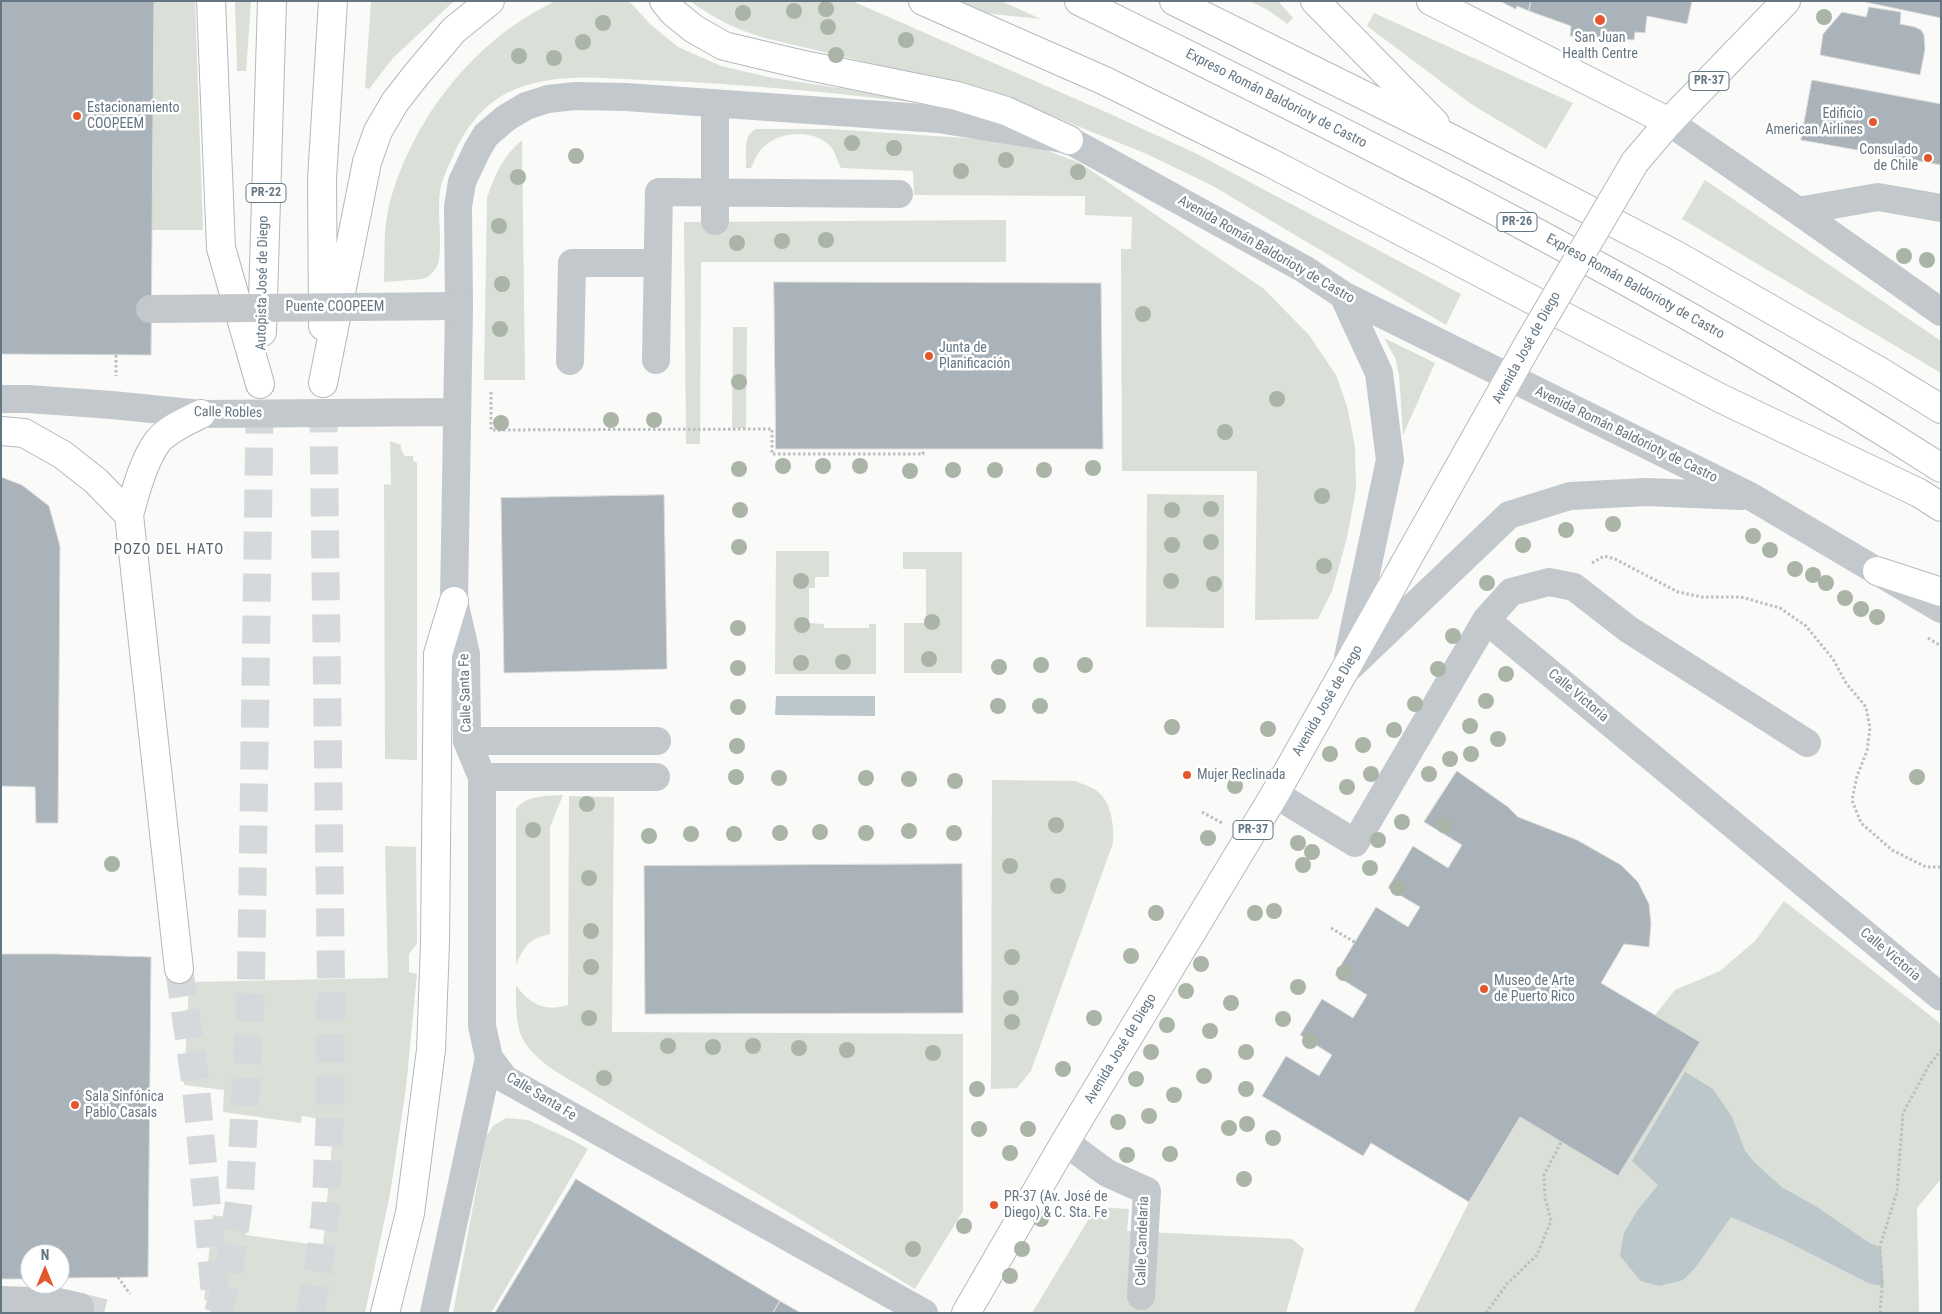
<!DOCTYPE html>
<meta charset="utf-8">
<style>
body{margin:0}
#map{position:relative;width:1942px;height:1314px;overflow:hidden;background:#fafaf8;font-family:"Roboto Condensed",sans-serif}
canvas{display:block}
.frame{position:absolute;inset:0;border:2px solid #657683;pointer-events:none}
.north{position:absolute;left:20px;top:1244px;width:50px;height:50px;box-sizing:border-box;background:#fff;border:1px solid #c1c8cd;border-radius:50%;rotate:0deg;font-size:14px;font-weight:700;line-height:20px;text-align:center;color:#657683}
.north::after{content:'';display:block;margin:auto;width:18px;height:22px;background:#e4572e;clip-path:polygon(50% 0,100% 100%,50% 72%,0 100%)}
</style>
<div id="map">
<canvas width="1942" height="1314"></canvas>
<div class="frame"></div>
<div class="north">N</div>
</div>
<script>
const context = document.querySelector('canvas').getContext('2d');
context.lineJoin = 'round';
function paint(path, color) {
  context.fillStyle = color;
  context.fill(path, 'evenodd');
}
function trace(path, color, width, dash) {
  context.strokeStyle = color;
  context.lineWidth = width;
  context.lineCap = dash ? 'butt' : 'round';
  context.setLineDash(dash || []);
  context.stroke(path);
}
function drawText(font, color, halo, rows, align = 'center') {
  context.font = font + ' "Roboto Condensed",sans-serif';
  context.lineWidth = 5;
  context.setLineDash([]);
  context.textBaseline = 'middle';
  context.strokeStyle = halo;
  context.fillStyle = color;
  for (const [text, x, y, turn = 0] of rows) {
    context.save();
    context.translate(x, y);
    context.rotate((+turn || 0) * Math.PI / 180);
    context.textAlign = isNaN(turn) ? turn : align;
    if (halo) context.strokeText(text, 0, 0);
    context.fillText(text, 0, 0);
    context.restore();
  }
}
const green = new Path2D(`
 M 154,1 L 195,1 L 203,230 L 151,230 Z
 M 235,1 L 251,1 L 246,71 L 237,71 Z
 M 371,1 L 454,1 L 393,58 L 369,89 L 365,88 Z
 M 556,1 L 629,1 L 650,24 L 678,47 L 721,66 L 773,78 L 945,104 L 945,106 C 845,94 744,83 643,80 C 598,78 552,72 509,92 C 483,104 464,130 453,156 C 448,167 442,179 440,191 C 437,214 442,237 439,259 C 438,268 431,276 423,279 L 384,282 C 385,257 383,230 389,206 C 411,120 475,38 556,1 Z
 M 690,1 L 852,1 L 1108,113 L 1195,153 L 1461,294 L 1446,325 L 1213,186 L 1149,155 L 1021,103 L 974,88 L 765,38 C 737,30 713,18 690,1 Z
 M 955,1 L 1001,1 L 1041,19 L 983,13 Z
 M 1250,1 L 1278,1 L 1293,18 L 1287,24 L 1268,10 Z
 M 1374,13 L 1573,103 L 1546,149 L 1471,104 L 1367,26 Z
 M 756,129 L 830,129 L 995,140 L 1038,147 L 1080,163 L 1264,289 L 1309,335 L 1336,375 L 1347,406 L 1355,447 L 1356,489 L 1347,538 L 1332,591 L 1318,619 L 1255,620 L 1257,471 L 1122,471 L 1121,249 L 1131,249 L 1132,217 L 1085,215 L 1085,196 L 914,195 L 913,171 L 841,168 C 838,162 835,152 831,147 C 816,129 781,131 766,145 C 758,151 755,159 751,168 L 746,168 C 747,155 742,135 756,129 Z
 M 522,140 L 525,380 L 484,380 L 487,198 C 494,176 503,156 522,140 Z
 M 1705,180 L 1941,341 L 1941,373 L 1682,219 Z
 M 1006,220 L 1006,262 L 701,262 L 700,444 L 686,444 L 684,222 Z
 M 733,327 L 747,327 L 746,428 L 732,428 Z
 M 1384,338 L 1435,363 L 1403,435 L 1399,374 L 1395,358 Z
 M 390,441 L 401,445 L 401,450 L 405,456 L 413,456 L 413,461 L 417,463 L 417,760 L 385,759 L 384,484 L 391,485 Z
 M 1147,494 L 1224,495 L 1224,628 L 1146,627 Z
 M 776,551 L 829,551 L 829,577 L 815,577 L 815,588 L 809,588 L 809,623 L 824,624 L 824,628 L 869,628 L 869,624 L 876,624 L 876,674 L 775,674 Z
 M 903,552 L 962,552 L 962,673 L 904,673 L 904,623 L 926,623 L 926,569 L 903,569 Z
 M 992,780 L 1075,781 C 1082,784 1091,786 1097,791 C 1112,802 1114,826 1113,843 L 1031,1071 L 1017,1088 L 991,1089 Z
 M 563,795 L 550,827 L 550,934 C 529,939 524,946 516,965 L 516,809 C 526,795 547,796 563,795 Z
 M 569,796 L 614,797 L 612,1032 L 963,1034 L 963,1211 L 915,1289 L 555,1071 C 516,1043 516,1030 516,985 C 528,1003 545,1013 568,1005 Z
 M 385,846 L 416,847 L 417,944 L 409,954 L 409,972 L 417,974 L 406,1088 L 390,1194 L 365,1313 L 210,1313 L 211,1301 L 204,1300 L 213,1215 L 246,1220 L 246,1235 L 323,1246 L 334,1121 L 302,1116 L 301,1123 L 223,1112 L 224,1090 L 184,1085 L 189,982 L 388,978 Z
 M 1784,901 L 1941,1024 L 1941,1179 L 1917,1208 L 1919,1313 L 1413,1313 L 1469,1202 L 1520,1117 L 1618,1176 L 1655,1015 L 1675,990 L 1720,971 L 1755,941 Z
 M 506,1118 L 528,1120 L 574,1141 L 588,1149 L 491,1313 L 453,1313 L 486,1137 L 493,1126 Z
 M 1096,1207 L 1129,1209 L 1127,1231 L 1292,1239 L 1304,1249 L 1286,1313 L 1032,1313 Z`);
const water = new Path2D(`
 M 776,696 L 875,696 L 875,716 L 775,715 Z
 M 1685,1072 L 1713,1089 L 1732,1117 L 1745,1151 L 1754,1162 L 1783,1188 L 1817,1207 L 1868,1242 L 1881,1248 L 1884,1286 L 1870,1284 L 1782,1239 L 1731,1217 L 1695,1268 L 1683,1280 L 1659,1286 L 1641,1281 L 1620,1256 L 1624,1233 L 1637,1211 L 1658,1185 L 1632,1161 Z`);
const building = new Path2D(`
 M 1,1 L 154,1 L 151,355 L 1,354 Z
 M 1500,1 L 1531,1 L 1529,11 L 1517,6 L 1516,9 Z
 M 1531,1 L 1692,1 L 1687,24 L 1647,16 L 1645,33 L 1635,32 L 1634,40 L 1570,36 L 1571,26 L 1529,11 Z
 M 1941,1 L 1941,18 L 1865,2 L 1866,1 Z
 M 1869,7 L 1901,12 L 1900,24 L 1915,27 L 1921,30 L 1924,35 L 1925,49 L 1920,75 L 1820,55 L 1823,34 L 1842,12 L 1866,17 Z
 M 1812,80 L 1941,104 L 1941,165 L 1801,140 Z
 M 774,282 L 1101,283 L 1103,449 L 776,449 Z
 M 1,477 L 22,485 L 49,506 L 60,546 L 58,823 L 36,823 L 35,787 L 1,786 Z
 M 664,495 L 667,669 L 504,673 L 501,498 Z
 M 1457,771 L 1508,807 L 1518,817 L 1577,840 L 1621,865 L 1638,882 L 1649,904 L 1651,924 L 1649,947 L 1624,944 L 1601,983 L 1700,1042 L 1618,1176 L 1520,1117 L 1469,1202 L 1371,1143 L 1363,1156 L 1262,1096 L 1286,1056 L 1319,1076 L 1332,1055 L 1300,1035 L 1322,999 L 1353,1018 L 1367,995 L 1335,975 L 1376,907 L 1408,927 L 1420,907 L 1388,888 L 1413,846 L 1448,868 L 1462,845 L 1424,822 Z
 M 962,864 L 963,1013 L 645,1014 L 644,866 Z
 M 1,954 L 57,954 L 151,957 L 148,1277 L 60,1278 L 60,1254 L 30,1254 L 30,1279 L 1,1279 Z
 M 576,1179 L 780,1301 L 773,1313 L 495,1313 Z
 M 780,1301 L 801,1313 L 773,1313 Z`);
const minorTunnel = new Path2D(`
 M 80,1307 L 104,1313`);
const highwayTunnel = new Path2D(`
 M 179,969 L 196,1088 L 215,1295
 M 218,1313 L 227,1283 L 240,1195 L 251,983 L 260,384
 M 310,1313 L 318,1271 L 325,1218 L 330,1114 L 331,981 L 323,383`);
const path = new Path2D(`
 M 116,355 L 116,376
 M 491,392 L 491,430 L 772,429 L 772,454 L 923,454 L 923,449
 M 1592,563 L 1604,556 L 1615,559 L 1678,592 L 1702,597 L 1741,597 L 1780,608 L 1806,626 L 1833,659 L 1846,683 L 1866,707 L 1870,728 L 1867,751 L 1857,776 L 1852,800 L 1861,823 L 1892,850 L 1926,867 L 1941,867
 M 1928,638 L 1941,646
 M 1202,812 L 1222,823
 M 1331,928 L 1356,943
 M 118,1277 L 130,1294
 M 1486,1313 L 1507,1284 L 1537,1255 L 1551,1221 L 1545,1197 L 1544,1175 L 1561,1142
 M 1880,1313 L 1882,1288 L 1880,1246 L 1897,1192 L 1903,1113 L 1928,1067 L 1941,1050`);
const minor = new Path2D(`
 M 715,103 L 715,221
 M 1669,122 L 1798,211 L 1941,312
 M 1798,211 L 1878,197 L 1941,208
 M 1343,295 L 1379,373 L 1390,460 L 1348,658
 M 656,360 L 659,192 L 899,194
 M 570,361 L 572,263 L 658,263
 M 1,399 L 28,399 L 112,405 L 201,414 L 456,412
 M 1486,620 L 1511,592 L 1549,582 L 1574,587 L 1628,629 L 1807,743
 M 1350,667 L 1509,515 L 1570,496 L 1646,492 L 1741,496
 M 467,741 L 657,741
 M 482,777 L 656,777
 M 1275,794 L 1355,843 L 1486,620 L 1941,997
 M 1065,1142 L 1107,1173 L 1147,1191 L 1141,1296
 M 1,1300 L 58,1302 L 80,1307
 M 434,1313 L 489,1058
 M 924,1313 L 505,1079 L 489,1058 L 482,1026 L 482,777 L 467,741 L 466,654 L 454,601 L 459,306 L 458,207 L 462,182 L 477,150 L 486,135 L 506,118 L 526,106 L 548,99 L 575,96 L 626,97 L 938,119 L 1069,140 L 1304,269 L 1343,295 L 1750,496 L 1941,609`);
const major = new Path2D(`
 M 1635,162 L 1669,122 L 1786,1
 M 966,1313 L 1065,1142 L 1275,794 L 1530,341`);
const highway = new Path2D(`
 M 211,1 L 221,248 L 260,384
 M 664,1 L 673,12 L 694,29 L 724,46 L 804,65 L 957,96 L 1006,111 L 1069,140
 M 923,1 L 1105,81 L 1269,162 L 1720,398 L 1919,493 L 1941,507
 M 1079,1 C 1372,145 1666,291 1941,468
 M 1174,1 L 1452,139 L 1674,254 L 1879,371 L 1941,409
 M 1315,1 L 1435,123
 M 1431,1 L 1669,122
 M 323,326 L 322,179 L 333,1
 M 262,332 L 272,1
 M 323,383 L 367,162 L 378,131 L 395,102 L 416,75 L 454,30 L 490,1
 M 1,431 L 24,433 L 63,455 L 96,481 L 129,515
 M 1877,571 L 1941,592
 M 179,969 L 129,515 C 135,493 144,459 158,441 C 168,429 187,421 201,414
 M 385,1313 L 410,1213 L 431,1050 L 435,943 L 438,654 L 454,601`);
const minorBridge = new Path2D(`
 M 150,309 L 459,306`);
const majorBridge = new Path2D(`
 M 1530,341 L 1635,162`);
const trees = [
 [826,9],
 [794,11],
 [743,13],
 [1824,17],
 [603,23],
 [828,27],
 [906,40],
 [583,42],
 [836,55],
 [519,56],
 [554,58],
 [852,143],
 [894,148],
 [576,156],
 [1006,160],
 [961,171],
 [1078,172],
 [518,177],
 [499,226],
 [826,240],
 [782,241],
 [737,243],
 [1904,256],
 [1927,260],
 [502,284],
 [1143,314],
 [500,329],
 [739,382],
 [1277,399],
 [611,420],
 [654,420],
 [501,423],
 [1225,432],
 [783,466],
 [823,466],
 [860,466],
 [1093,468],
 [739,469],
 [953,470],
 [995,470],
 [1044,470],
 [910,471],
 [1322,496],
 [1211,509],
 [740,510],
 [1172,510],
 [1613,524],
 [1566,530],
 [1753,536],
 [1211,542],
 [1172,545],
 [1523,545],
 [739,547],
 [1770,550],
 [1324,566],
 [1795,569],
 [1813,575],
 [801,581],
 [1171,581],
 [1487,583],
 [1826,583],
 [1214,584],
 [1845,598],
 [1861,609],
 [1877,617],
 [932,622],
 [802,625],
 [738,628],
 [1453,636],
 [929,659],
 [843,662],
 [801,663],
 [1041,665],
 [1085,665],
 [999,667],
 [738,668],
 [1438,669],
 [1506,674],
 [1486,701],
 [1415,704],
 [998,706],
 [1040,706],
 [738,707],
 [1470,726],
 [1172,727],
 [1268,729],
 [1394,730],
 [1498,739],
 [1363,745],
 [737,746],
 [1330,754],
 [1471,754],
 [1450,759],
 [1371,774],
 [1429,774],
 [736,777],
 [1917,777],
 [779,778],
 [866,778],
 [909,779],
 [955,781],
 [1235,786],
 [1347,787],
 [587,804],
 [1402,822],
 [1056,825],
 [1444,825],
 [533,830],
 [909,831],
 [820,832],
 [780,833],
 [866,833],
 [954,833],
 [691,834],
 [734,834],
 [649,836],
 [1208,838],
 [1378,840],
 [1298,843],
 [1312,852],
 [112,864],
 [1303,865],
 [1010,866],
 [1370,868],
 [589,878],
 [1058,886],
 [1398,888],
 [1274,911],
 [1156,913],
 [1255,913],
 [591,931],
 [1131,956],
 [1012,957],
 [1201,964],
 [591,967],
 [1344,973],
 [1298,987],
 [1186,991],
 [1011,998],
 [1231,1003],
 [589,1018],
 [1094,1018],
 [1283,1019],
 [1012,1022],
 [1167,1025],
 [1210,1031],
 [1310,1041],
 [668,1046],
 [753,1046],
 [713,1047],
 [799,1048],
 [847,1050],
 [1151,1052],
 [1246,1052],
 [933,1053],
 [1063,1069],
 [1204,1076],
 [604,1078],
 [1136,1079],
 [977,1089],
 [1246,1089],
 [1174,1095],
 [1149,1116],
 [1118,1122],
 [1247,1124],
 [1229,1128],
 [979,1129],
 [1028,1129],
 [1273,1138],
 [1010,1153],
 [1170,1154],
 [1127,1155],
 [1244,1179],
 [1041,1219],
 [964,1226],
 [913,1249],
 [1022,1249],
 [1010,1276]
];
const markers = [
 [1600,20,6,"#e4572e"],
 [77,116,5,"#e4572e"],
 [1873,122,5,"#e4572e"],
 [1928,158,5,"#e4572e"],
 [929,356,5,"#e4572e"],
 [1187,775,5,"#e4572e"],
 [1484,989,5,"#e4572e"],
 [75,1105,5,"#e4572e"],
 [994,1205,5,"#e4572e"]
];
const shields = [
 [1709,81,40],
 [266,193,40],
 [1517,222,40],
 [1253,830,40]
];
const shieldNames = [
 ["PR-37",1709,81],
 ["PR-22",266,193],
 ["PR-26",1517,222],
 ["PR-37",1253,830]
];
const poiNames = [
 ["San Juan",1600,38,"center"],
 ["Health Centre",1600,54,"center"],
 ["Estacionamiento",87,108],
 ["COOPEEM",87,124],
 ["Edificio",1863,114,"right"],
 ["American Airlines",1863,130,"right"],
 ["Consulado",1918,150,"right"],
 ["de Chile",1918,166,"right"],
 ["Junta de",939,348],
 ["Planificación",939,364],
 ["Mujer Reclinada",1197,775],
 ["Museo de Arte",1494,981],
 ["de Puerto Rico",1494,997],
 ["Sala Sinfónica",85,1097],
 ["Pablo Casals",85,1113],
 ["PR-37 (Av. José de",1004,1197],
 ["Diego) & C. Sta. Fe",1004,1213]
];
const streetNames = [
 ["Expreso Román Baldorioty de Castro",1276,99,27],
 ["Avenida Román Baldorioty de Castro",1266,250,30],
 ["Autopista José de Diego",263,283,-89],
 ["Expreso Román Baldorioty de Castro",1635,287,29],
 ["Puente COOPEEM",335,307],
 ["Avenida José de Diego",1527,348,-61],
 ["Calle Robles",228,413,1],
 ["Avenida Román Baldorioty de Castro",1626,435,26],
 ["Calle Santa Fe",466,693,-92],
 ["Calle Victoria",1578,696,40],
 ["Avenida José de Diego",1328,701,-60],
 ["Calle Victoria",1890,955,40],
 ["Avenida José de Diego",1121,1049,-59],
 ["Calle Santa Fe",541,1097,31],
 ["Calle Candelaria",1143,1241,-88]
];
const neighbourhoodNames = [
 ["POZO DEL HATO",169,550]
];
paint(green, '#dadfd7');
paint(water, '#bbc7cb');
paint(building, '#aab3b9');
trace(building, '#dcdcda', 1);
trace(minorTunnel, '#d5d9db', 28, [28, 14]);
trace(highwayTunnel, '#d5d9db', 28, [28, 14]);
trace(major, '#b5babe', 30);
trace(highway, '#b4b9bd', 30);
trace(path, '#bbbfc2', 3, [2.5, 2.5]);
trace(minor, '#c3c8cc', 28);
trace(major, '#fff', 28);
trace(highway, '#fff', 28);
trace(majorBridge, '#b5babe', 30, []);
trace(minorBridge, '#c3c8cc', 28);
trace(majorBridge, '#fff', 28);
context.fillStyle = '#aab4a7';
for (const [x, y] of trees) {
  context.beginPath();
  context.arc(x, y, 8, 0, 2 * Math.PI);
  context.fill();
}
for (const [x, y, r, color] of markers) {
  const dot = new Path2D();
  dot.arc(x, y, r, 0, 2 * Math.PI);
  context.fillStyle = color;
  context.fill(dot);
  trace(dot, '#fff', 2);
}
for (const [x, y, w] of shields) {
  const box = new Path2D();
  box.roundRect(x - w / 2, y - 9.5, w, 19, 4);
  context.fillStyle = '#fff';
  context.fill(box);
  trace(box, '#657683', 1);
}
drawText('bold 12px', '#657683', null, shieldNames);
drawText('14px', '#657683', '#fff', poiNames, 'left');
drawText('14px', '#657683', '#fff', streetNames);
context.letterSpacing = '1px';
drawText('15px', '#57646e', '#fff', neighbourhoodNames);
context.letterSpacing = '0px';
</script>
